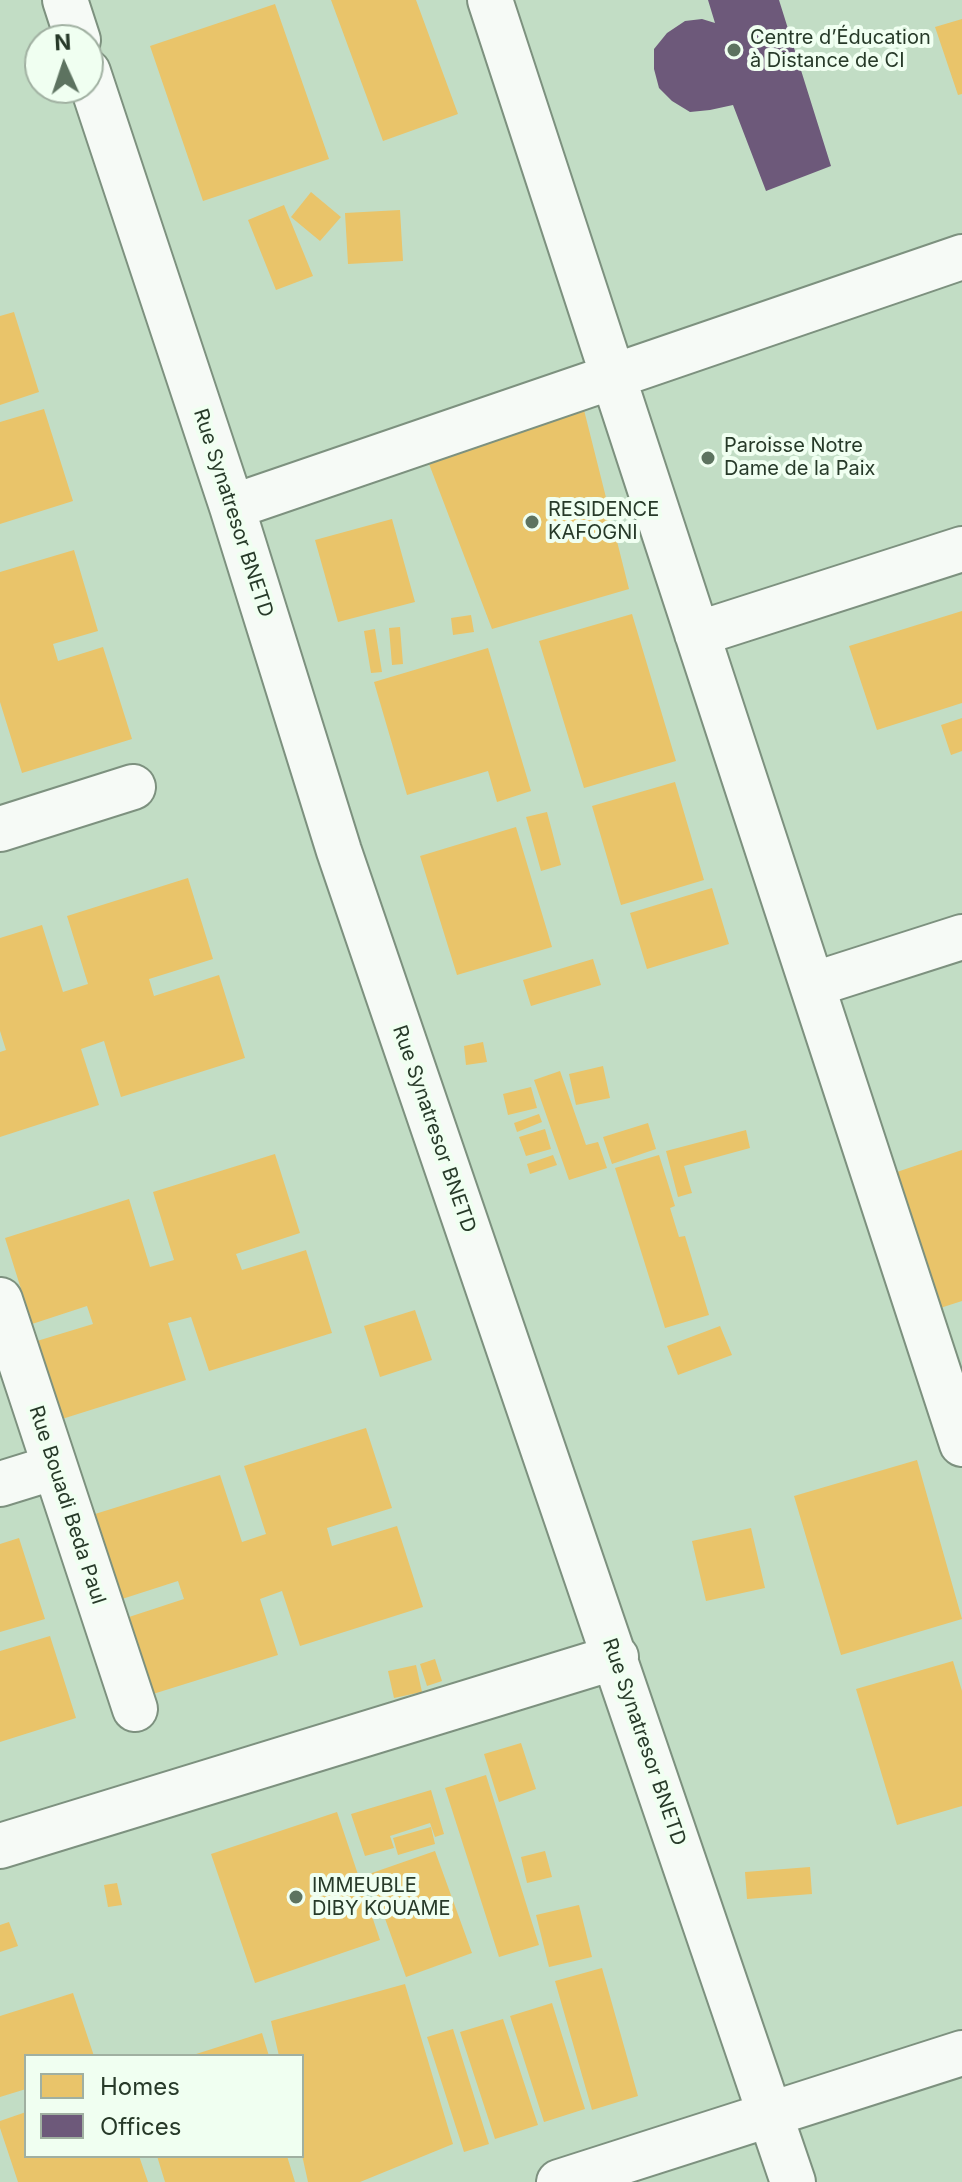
<!DOCTYPE html>
<meta charset="utf-8">
<style>
body{margin:0}
#map{position:relative;width:962px;height:2182px;overflow:hidden;background:#c2ddc5;font-family:Inter,sans-serif}
canvas{display:block}
.legend{position:absolute;left:24px;top:2054px;width:280px;height:104px;box-sizing:border-box;background:#f0fff1;border:2px solid #a0b0a1;margin:0;padding:10px 14px;list-style:none;font-size:24px;color:#273a29}
.legend li{display:flex;align-items:center;gap:16px;height:40px}
.legend b{width:40px;border:2px solid #a0b0a1}
.north{position:absolute;left:24px;top:24px;width:80px;height:80px;box-sizing:border-box;background:#f0fff1;border:2px solid #a0b0a1;border-radius:50%;rotate:357deg;font-size:22px;font-weight:700;line-height:32px;text-align:center;color:#273a29}
.north::after{content:'';display:block;margin:auto;width:28px;height:36px;background:#5d7360;clip-path:polygon(50% 0,100% 100%,50% 72%,0 100%)}
</style>
<div id="map">
<canvas width="962" height="2182"></canvas>
<ul class="legend">
<li><b style="height:22px;background:#e9c46a"></b>Homes</li>
<li><b style="height:22px;background:#6d597a"></b>Offices</li>
</ul>
<div class="north">N</div>
</div>
<script>
const context = document.querySelector('canvas').getContext('2d');
context.lineJoin = 'round';
function paint(path, color) {
  context.fillStyle = color;
  context.fill(path, 'evenodd');
}
function trace(path, color, width, dash) {
  context.strokeStyle = color;
  context.lineWidth = width;
  context.lineCap = dash ? 'butt' : 'round';
  context.setLineDash(dash || []);
  context.stroke(path);
}
function drawText(font, color, halo, rows, align = 'center') {
  context.font = font + ' Inter,sans-serif';
  context.lineWidth = 8;
  context.setLineDash([]);
  context.textBaseline = 'middle';
  context.strokeStyle = halo;
  context.fillStyle = color;
  for (const [text, x, y, turn = 0] of rows) {
    context.save();
    context.translate(x, y);
    context.rotate((+turn || 0) * Math.PI / 180);
    context.textAlign = isNaN(turn) ? turn : align;
    if (halo) context.strokeText(text, 0, 0);
    context.fillText(text, 0, 0);
    context.restore();
  }
}
const homes = new Path2D(`
 M 331,0 L 416,0 L 458,114 L 383,141 Z
 M 275,4 L 329,159 L 203,201 L 150,46 Z
 M 962,19 L 962,94 L 958,95 L 935,27 Z
 M 311,192 L 341,217 L 320,241 L 291,217 Z
 M 284,205 L 313,276 L 276,290 L 248,220 Z
 M 400,210 L 403,261 L 348,264 L 345,213 Z
 M 14,312 L 39,392 L 0,405 L 0,316 Z
 M 44,409 L 73,501 L 0,524 L 0,422 Z
 M 584,410 L 629,589 L 492,629 L 426,456 Z
 M 392,519 L 415,602 L 338,622 L 315,540 Z
 M 74,550 L 98,631 L 53,644 L 58,661 L 103,647 L 132,739 L 22,773 L 0,702 L 0,572 Z
 M 962,611 L 962,703 L 877,730 L 849,646 Z
 M 632,614 L 676,761 L 584,788 L 539,641 Z
 M 471,615 L 474,632 L 453,635 L 451,618 Z
 M 400,627 L 403,664 L 392,665 L 389,628 Z
 M 375,629 L 382,672 L 371,673 L 364,631 Z
 M 488,648 L 531,791 L 497,802 L 488,771 L 407,795 L 374,682 Z
 M 962,718 L 962,751 L 951,755 L 941,725 Z
 M 675,782 L 704,880 L 621,905 L 592,806 Z
 M 547,812 L 561,865 L 541,871 L 526,817 Z
 M 516,827 L 552,947 L 457,975 L 420,856 Z
 M 188,878 L 213,959 L 149,979 L 154,996 L 219,975 L 245,1058 L 121,1097 L 104,1041 L 81,1049 L 99,1105 L 0,1137 L 0,1052 L 6,1050 L 0,1031 L 0,938 L 42,925 L 63,992 L 88,984 L 67,916 Z
 M 712,888 L 729,944 L 647,969 L 630,913 Z
 M 593,959 L 601,985 L 531,1006 L 523,980 Z
 M 483,1042 L 487,1062 L 466,1065 L 464,1046 Z
 M 603,1066 L 610,1098 L 576,1105 L 569,1074 Z
 M 560,1071 L 586,1145 L 598,1142 L 607,1168 L 569,1180 L 534,1080 Z
 M 531,1087 L 537,1108 L 508,1115 L 503,1094 Z
 M 539,1114 L 542,1122 L 517,1132 L 514,1123 Z
 M 648,1123 L 656,1149 L 612,1164 L 603,1137 Z
 M 545,1129 L 551,1149 L 526,1156 L 519,1137 Z
 M 746,1130 L 750,1148 L 684,1166 L 692,1193 L 678,1197 L 666,1151 Z
 M 962,1150 L 962,1301 L 934,1310 L 888,1175 Z
 M 275,1154 L 300,1233 L 236,1254 L 242,1270 L 306,1250 L 332,1333 L 209,1371 L 191,1317 L 168,1323 L 186,1380 L 62,1419 L 37,1341 L 93,1324 L 87,1306 L 32,1324 L 5,1238 L 129,1199 L 150,1267 L 174,1260 L 153,1192 Z
 M 553,1155 L 557,1165 L 530,1174 L 527,1164 Z
 M 659,1155 L 675,1206 L 670,1208 L 679,1237 L 685,1236 L 709,1315 L 665,1328 L 615,1168 Z
 M 415,1310 L 432,1360 L 380,1377 L 364,1326 Z
 M 720,1326 L 732,1355 L 678,1375 L 667,1346 Z
 M 366,1428 L 392,1508 L 327,1528 L 332,1546 L 397,1526 L 423,1607 L 300,1646 L 282,1591 L 260,1599 L 278,1655 L 153,1694 L 129,1617 L 184,1599 L 178,1581 L 122,1599 L 95,1514 L 220,1475 L 242,1542 L 266,1534 L 244,1466 Z
 M 917,1460 L 962,1619 L 841,1655 L 794,1496 Z
 M 751,1528 L 765,1588 L 706,1601 L 692,1541 Z
 M 19,1538 L 45,1619 L 0,1632 L 0,1544 Z
 M 50,1636 L 76,1718 L 0,1742 L 0,1651 Z
 M 435,1659 L 442,1681 L 427,1686 L 420,1664 Z
 M 953,1661 L 962,1691 L 962,1806 L 897,1825 L 856,1689 Z
 M 416,1665 L 422,1692 L 394,1698 L 388,1671 Z
 M 521,1743 L 536,1789 L 499,1802 L 484,1754 Z
 M 486,1775 L 539,1945 L 499,1957 L 445,1788 Z
 M 431,1790 L 444,1834 L 435,1837 L 430,1823 L 390,1836 L 394,1848 L 365,1856 L 351,1814 Z
 M 337,1812 L 380,1940 L 255,1983 L 211,1854 Z
 M 431,1827 L 435,1844 L 398,1855 L 393,1838 Z
 M 435,1851 L 472,1953 L 406,1977 L 369,1874 Z
 M 545,1851 L 552,1877 L 527,1883 L 521,1857 Z
 M 810,1867 L 812,1894 L 747,1899 L 745,1872 Z
 M 117,1883 L 122,1905 L 108,1907 L 104,1885 Z
 M 579,1905 L 592,1957 L 549,1967 L 536,1915 Z
 M 9,1922 L 18,1946 L 0,1952 L 0,1925 Z
 M 602,1968 L 638,2096 L 592,2110 L 555,1981 Z
 M 405,1984 L 453,2144 L 360,2182 L 308,2182 L 302,2155 L 302,2056 L 279,2056 L 271,2021 Z
 M 73,1993 L 94,2056 L 26,2056 L 26,2089 L 0,2097 L 0,2016 Z
 M 552,2003 L 585,2109 L 544,2122 L 510,2016 Z
 M 503,2019 L 538,2125 L 495,2139 L 460,2032 Z
 M 453,2029 L 489,2144 L 464,2152 L 427,2037 Z
 M 262,2033 L 269,2056 L 193,2056 L 193,2055 Z
 M 26,2112 L 26,2156 L 139,2156 L 148,2182 L 18,2182 L 0,2128 L 0,2121 Z
 M 157,2156 L 287,2156 L 295,2182 L 165,2182 Z`);
const offices = new Path2D(`
 M 708,0 L 779,0 L 831,166 L 766,191 L 733,105 L 710,110 L 690,112 L 672,101 L 659,88 L 654,69 L 654,49 L 667,33 L 685,21 L 702,19 L 715,23 Z`);
const minor = new Path2D(`
 M 65,0 L 78,40
 M 490,0 L 962,1444
 M 88,72 L 232,507 L 339,851 L 793,2182
 M 232,507 L 962,257
 M 697,634 L 962,549
 M 0,829 L 133,787
 M 812,985 L 962,937
 M 0,1300 L 135,1709
 M 0,1484 L 55,1467
 M 0,1846 L 616,1657
 M 559,2182 L 962,2053`);
const markers = [
 [734,50,8,"#5d7360"],
 [708,458,8,"#5d7360"],
 [532,522,8,"#5d7360"],
 [296,1897,8,"#5d7360"]
];
const poiNames = [
 ["Centre d’Éducation",750,38],
 ["à Distance de CI",750,61],
 ["Paroisse Notre",724,446],
 ["Dame de la Paix",724,469],
 ["RESIDENCE",548,510],
 ["KAFOGNI",548,533],
 ["IMMEUBLE",312,1886],
 ["DIBY KOUAME",312,1909]
];
const streetNames = [
 ["Rue Synatresor BNETD",233,513,72],
 ["Rue Synatresor BNETD",434,1129,71],
 ["Rue Bouadi Beda Paul",67,1505,72],
 ["Rue Synatresor BNETD",644,1742,71]
];
paint(homes, '#e9c46a');
paint(offices, '#6d597a');
trace(minor, '#7d917f', 48);
trace(minor, '#f6faf6', 44);
for (const [x, y, r, color] of markers) {
  const dot = new Path2D();
  dot.arc(x, y, r, 0, 2 * Math.PI);
  context.fillStyle = color;
  context.fill(dot);
  trace(dot, '#f0fff1', 3);
}
drawText('20px', '#273a29', '#f0fff1', poiNames, 'left');
drawText('20px', '#273a29', '#f0fff1', streetNames);
</script>
